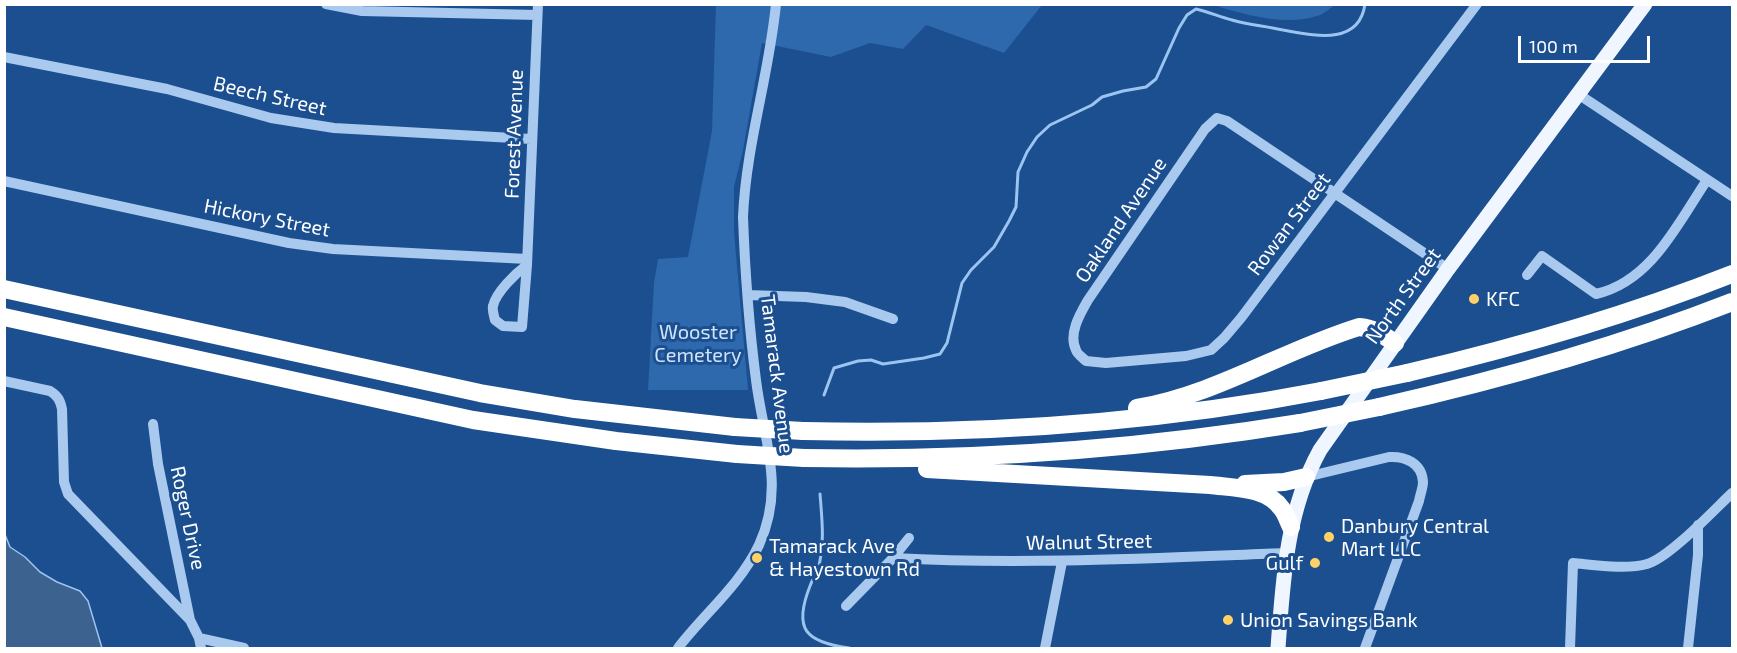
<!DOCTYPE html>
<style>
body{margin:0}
#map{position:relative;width:1737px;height:653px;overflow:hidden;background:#1b4f8f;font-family:"Exo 2",sans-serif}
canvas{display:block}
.frame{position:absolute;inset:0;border:6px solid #fff;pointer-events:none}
.scale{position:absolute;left:1518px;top:36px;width:132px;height:27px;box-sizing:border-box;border:3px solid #fff;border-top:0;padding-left:8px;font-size:18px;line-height:21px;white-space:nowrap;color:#fff;-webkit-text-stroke:4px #1b4f8f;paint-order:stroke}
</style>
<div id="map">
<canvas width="1737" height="653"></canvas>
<div class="frame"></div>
<div class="scale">100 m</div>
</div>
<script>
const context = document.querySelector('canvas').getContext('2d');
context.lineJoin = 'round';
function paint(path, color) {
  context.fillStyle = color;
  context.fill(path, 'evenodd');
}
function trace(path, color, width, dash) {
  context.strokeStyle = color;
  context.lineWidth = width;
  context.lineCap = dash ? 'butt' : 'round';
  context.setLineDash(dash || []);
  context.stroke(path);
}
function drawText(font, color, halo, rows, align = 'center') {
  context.font = font + ' "Exo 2",sans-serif';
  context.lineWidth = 6;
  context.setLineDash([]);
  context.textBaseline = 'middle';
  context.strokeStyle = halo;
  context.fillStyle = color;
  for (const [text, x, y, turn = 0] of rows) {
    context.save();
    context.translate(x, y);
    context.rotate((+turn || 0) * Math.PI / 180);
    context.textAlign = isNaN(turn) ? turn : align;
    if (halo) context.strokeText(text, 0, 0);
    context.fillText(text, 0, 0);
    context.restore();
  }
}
const green = new Path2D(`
 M 716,5 L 1042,5 L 1004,53 L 926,25 L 903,49 L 870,43 L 831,57 L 762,43 L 743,150 L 734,187 L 734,232 L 748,390 L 648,390 L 654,283 L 658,259 L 688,257 L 712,131 Z
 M 1214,5 L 1335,5 C 1330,8 1325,13 1320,15 C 1289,27 1244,15 1214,5 Z`);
const water = new Path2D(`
 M 4,532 L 10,547 L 25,557 L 40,572 L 57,582 L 80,591 L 88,601 L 102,648 L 5,648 Z`);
const stream = new Path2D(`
 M 824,395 L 834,368 L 858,361 L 871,360 L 883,364 L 924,358 L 940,354 L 947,343 L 962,283 L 971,270 L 994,247 L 1009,221 L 1016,207 L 1018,172 L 1027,152 L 1037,137 L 1050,125 L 1092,105 L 1102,97 L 1123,91 L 1146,87 L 1156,79 L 1179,28 L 1187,15 L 1196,9 C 1209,12 1220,17 1232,20 C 1249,25 1266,26 1283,30 C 1312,35 1359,47 1365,4
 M 820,494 C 822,519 825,545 818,569 C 816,575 812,580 810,586 C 793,629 805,642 849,648`);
const minor = new Path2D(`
 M 326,4 L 362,11 L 537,15
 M 4,57 L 167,89 L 271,118 L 334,128 L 531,139
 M 1578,94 L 1732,196
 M 4,181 L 289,243 L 333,249 L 527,259
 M 527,265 C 516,273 496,292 493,306 C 492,310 494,316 495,320 L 503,326 L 522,327 L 527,265 L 538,4
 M 1448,269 L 1227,121 L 1217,118 L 1205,129 L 1088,300 C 1080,314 1068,334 1076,350 C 1077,354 1083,358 1086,361 L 1106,363 L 1186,356 L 1211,350 L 1224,338 L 1241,318 L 1477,4
 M 1527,275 L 1542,256 L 1596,294 C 1651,282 1678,223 1707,180
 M 748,295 L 806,297 L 845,302 L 893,319
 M 4,381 L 50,391 C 58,396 60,400 62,409 L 64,482 L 68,494 L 190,620 L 199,638 L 201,648
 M 153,424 L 158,464 L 190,620
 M 1306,477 L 1389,457 C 1405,456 1422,463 1423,482 C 1423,488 1420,495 1419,501 L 1365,648
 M 893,558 C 1024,565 1155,558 1287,553
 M 846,606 L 893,558 L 909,538
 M 199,638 L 244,648
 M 678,648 C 704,614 740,585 759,545 C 786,486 763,438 756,380 C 749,326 745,271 743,217 C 746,145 769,76 776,4
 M 1045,648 L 1062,562
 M 1570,648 L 1573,563 C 1595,565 1626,570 1647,564 C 1669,558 1714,510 1732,493
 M 1688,648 L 1698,555 L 1698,525`);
const major = new Path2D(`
 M 1278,648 C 1283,580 1286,512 1320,450 L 1448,269 L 1645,4`);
const highway = new Path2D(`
 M 4,289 L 480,393 L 575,409 L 735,427
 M 4,317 L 473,420 L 616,441 L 737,454
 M 1407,373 C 1518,347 1626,316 1732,274
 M 1379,407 C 1499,380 1617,347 1732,302
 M 1137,408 C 1215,395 1284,350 1359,327 C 1374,328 1383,335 1395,343
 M 803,431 C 977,435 1150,424 1321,391
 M 804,458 C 971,461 1135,450 1300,423
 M 927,469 L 1210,485 C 1234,488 1267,487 1282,509 C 1286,514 1288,521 1291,527
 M 1245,484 L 1284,482 L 1306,477`);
const highwayBridge = new Path2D(`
 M 1321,391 L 1407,373
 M 1300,423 L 1379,407
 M 735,427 L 803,431
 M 737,454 L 804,458`);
const markers = [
 [1474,299,6,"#ffd166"],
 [1329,537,6,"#ffd166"],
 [757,558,6,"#ffd166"],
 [1315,563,6,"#ffd166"],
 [1228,620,6,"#ffd166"]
];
const streetNames = [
 ["Beech Street",270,96,13],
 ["Forest Avenue",514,134,-88],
 ["Hickory Street",267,218,11],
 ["Oakland Avenue",1121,220,-56],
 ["Rowan Street",1289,224,-53],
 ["North Street",1403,296,-54],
 ["Tamarack Avenue",777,374,83],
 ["Roger Drive",188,518,78],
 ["Walnut Street",1089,542,-1]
];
const poiNames = [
 ["KFC",1486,299],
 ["Danbury Central",1341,526],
 ["Mart LLC",1341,549],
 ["Tamarack Ave",769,546],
 ["& Hayestown Rd",769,569],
 ["Gulf",1303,563,"right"],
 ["Union Savings Bank",1240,620]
];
const parkNames = [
 ["Wooster",698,332],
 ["Cemetery",698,355]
];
paint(green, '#2e69ad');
paint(water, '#3c6290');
trace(water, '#9cc4f0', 1.5);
trace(stream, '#9cc4f0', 3);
trace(minor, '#a9c9ee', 10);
trace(major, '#f0f6ff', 15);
trace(highway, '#fff', 18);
trace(highwayBridge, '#fff', 18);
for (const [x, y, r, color] of markers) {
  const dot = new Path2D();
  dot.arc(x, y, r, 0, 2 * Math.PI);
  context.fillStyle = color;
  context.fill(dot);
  trace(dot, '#1b4f8f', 2);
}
drawText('20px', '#fff', '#1b4f8f', streetNames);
drawText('20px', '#fff', '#1b4f8f', poiNames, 'left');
drawText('20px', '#cfe3fa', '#1b4f8f', parkNames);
</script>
